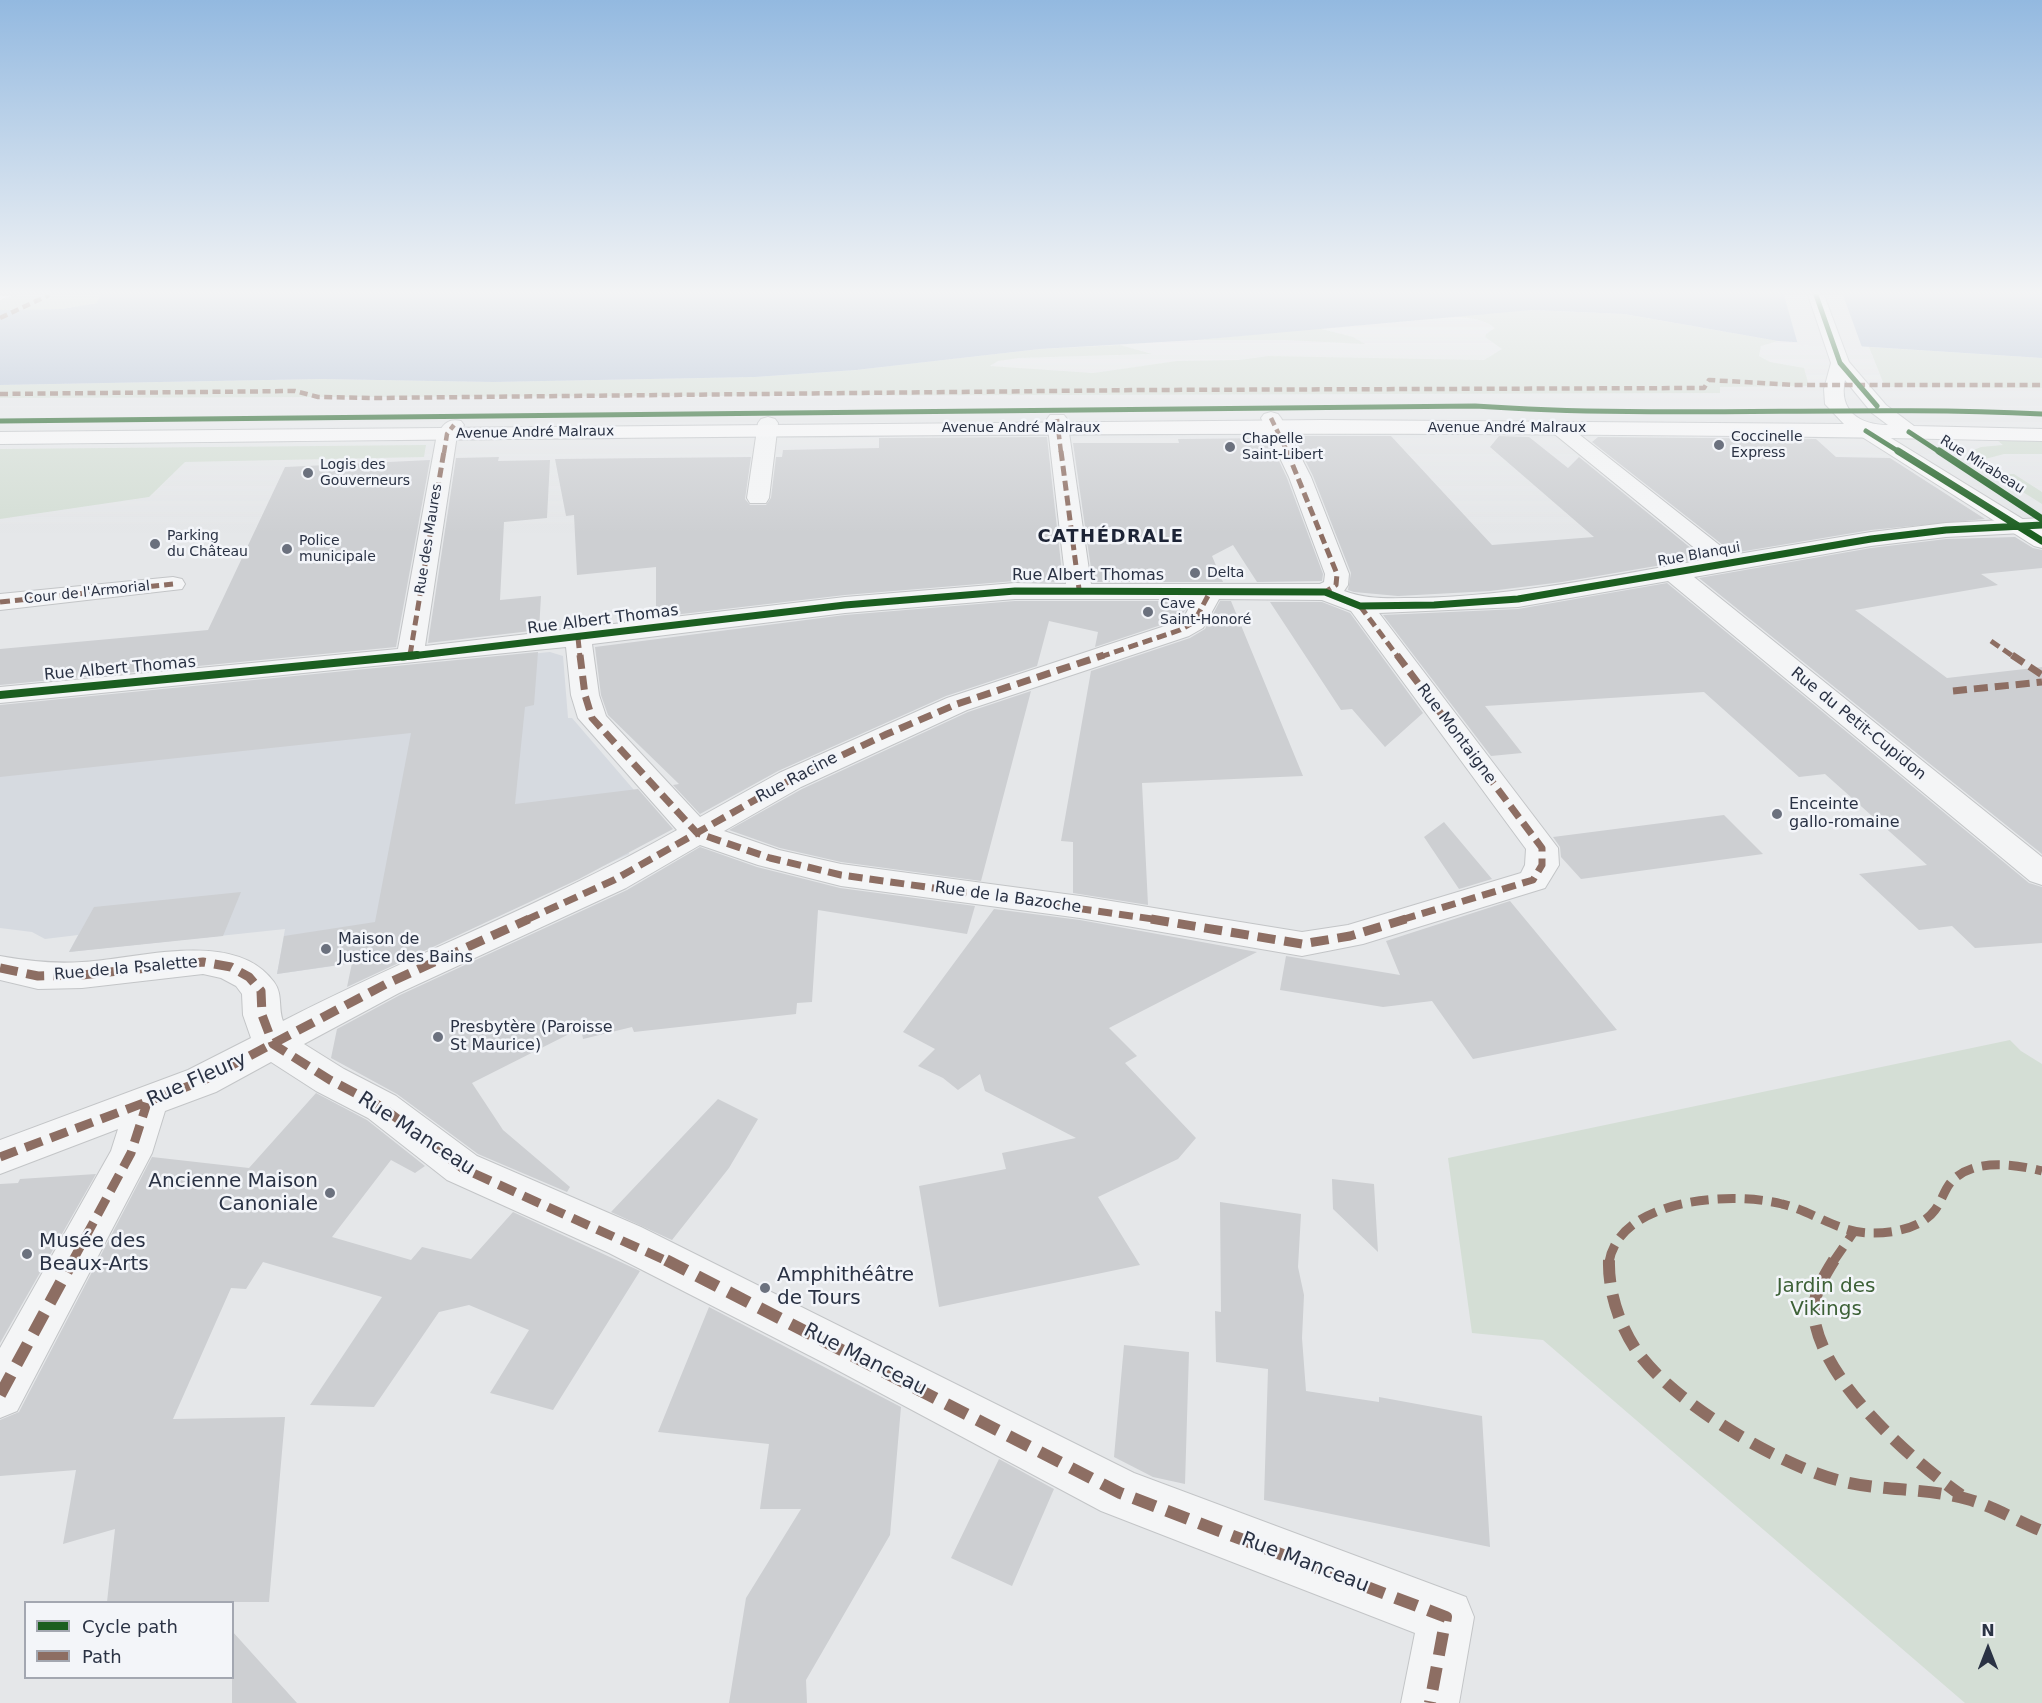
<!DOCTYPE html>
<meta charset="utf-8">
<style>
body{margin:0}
#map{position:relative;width:2042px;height:1703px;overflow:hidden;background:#e5e7e9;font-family:"DejaVu Sans",sans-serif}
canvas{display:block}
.legend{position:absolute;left:24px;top:1601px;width:210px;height:78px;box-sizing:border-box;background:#f3f5f9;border:2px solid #a3a7b1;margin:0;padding:8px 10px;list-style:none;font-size:18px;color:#2a3244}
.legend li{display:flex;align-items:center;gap:12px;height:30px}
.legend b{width:30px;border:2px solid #a3a7b1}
.north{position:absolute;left:1958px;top:1619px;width:60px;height:60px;-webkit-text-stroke:4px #f3f5f9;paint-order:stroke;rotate:0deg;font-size:16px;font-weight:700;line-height:24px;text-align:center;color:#2a3244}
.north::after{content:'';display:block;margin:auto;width:21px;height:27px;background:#2a3244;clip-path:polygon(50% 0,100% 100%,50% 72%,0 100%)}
</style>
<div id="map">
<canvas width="2042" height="1703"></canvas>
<ul class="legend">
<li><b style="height:8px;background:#1b5e20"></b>Cycle path</li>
<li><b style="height:8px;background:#8d6e63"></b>Path</li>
</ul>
<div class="north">N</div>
</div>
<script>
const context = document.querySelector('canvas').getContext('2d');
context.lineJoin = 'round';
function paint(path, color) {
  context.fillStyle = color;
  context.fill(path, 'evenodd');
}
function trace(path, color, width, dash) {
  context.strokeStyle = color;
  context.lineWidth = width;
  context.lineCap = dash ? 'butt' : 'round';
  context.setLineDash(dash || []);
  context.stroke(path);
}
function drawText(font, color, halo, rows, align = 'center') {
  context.font = font + ' "DejaVu Sans",sans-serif';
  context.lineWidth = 5;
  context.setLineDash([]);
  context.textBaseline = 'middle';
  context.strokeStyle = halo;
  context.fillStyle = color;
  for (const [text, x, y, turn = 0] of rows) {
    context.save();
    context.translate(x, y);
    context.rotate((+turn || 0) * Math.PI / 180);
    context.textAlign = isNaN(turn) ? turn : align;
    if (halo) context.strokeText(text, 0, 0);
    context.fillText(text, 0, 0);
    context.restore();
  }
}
const built = new Path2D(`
 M 550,652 L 563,656 L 568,718 L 572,718 L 634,790 L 629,854 L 433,944 L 368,961 L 277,974 L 285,929 L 69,952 L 78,935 L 45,939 L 32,932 L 0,928 L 0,706 Z`);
const green = new Path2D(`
 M 16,295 L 100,295 L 101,297 L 97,303 L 61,309 L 0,310 L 0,300 Z
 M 1532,310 L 1624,314 L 1778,341 L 1761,346 L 1759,356 L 1770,362 L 1804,368 L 1809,386 L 1720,387 L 1720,393 L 0,398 L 0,385 L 321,379 L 493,382 L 755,377 L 856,370 L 1040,349 L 1120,345 L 1152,354 L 1019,358 L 998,361 L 990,366 L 1093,373 L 1177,361 L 1239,360 L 1269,356 L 1484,360 L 1502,349 L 1485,337 L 1486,334 L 1495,328 C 1479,316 1459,317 1440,316 Z
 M 1318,328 L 1353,337 L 1365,344 L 1284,340 L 1197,340 Z
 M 1869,347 L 2042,358 L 2042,388 L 1885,387 Z
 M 2042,439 L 2042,454 L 2004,454 L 1985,459 L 1969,452 L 1981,447 L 2003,445 L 1997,440 Z
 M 426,445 L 424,457 L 185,462 L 149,497 L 0,519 L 0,449 Z
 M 1994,474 L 2014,474 L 2042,492 L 2042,504 Z
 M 2010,1040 L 2021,1051 L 2042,1064 L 2042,1703 L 1965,1703 L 1543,1340 L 1472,1333 L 1448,1158 Z`);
const water = new Path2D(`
 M 100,295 L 2042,295 L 2042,358 L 1778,341 L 1624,314 L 1532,310 L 1197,340 L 1040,349 L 856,370 L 755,377 L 493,382 L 321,379 L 0,385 L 0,310 L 61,309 L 97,303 Z`);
const pier = new Path2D(`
 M 1784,295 L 1843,295 L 1863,350 L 1798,345 Z`);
const building = new Path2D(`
 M 1293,436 L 1391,436 L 1492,545 L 1594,537 L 1490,447 L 1499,436 L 1529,437 L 1568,468 L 1579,457 L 1703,558 L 1562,582 L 1490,591 L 1398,596 L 1354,592 L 1348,590 L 1351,573 L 1313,476 Z
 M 1047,437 L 1063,582 L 1015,581 L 845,595 L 656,617 L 656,567 L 577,575 L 574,515 L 566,516 L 555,459 L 751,457 L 745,499 L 750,505 L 766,505 L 771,498 L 776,457 L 782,457 L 783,450 L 879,448 L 879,438 Z
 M 1598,437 L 1816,439 L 1836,457 L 1890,458 L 1985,519 L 1871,530 L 1733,553 L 1592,442 Z
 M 1268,438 L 1287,478 L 1323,574 L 1322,581 L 1257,582 L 1233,545 L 1212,556 L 1223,582 L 1093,582 L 1073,443 L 1179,443 L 1178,439 Z
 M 499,457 L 498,461 L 550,460 L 547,518 L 504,522 L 500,600 L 541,596 L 539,630 L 428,643 L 456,458 Z
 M 430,460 L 396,647 L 0,685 L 0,649 L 208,630 L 285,467 Z
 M 2015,537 L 2033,548 L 2042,550 L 2042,568 L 1981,574 L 1998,585 L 1855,610 L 1947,678 L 2042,667 L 2042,854 L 1699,578 L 1871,548 L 1946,539 Z
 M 1667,583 L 2029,883 L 2042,887 L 2042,943 L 1975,948 L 1952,926 L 1919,930 L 1859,874 L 1927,865 L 1825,774 L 1799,777 L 1704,692 L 1485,706 L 1522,753 L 1491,756 L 1383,615 L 1518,609 Z
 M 1015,601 L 1190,601 L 1182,615 L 1170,622 L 1095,647 L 1098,632 L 1049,621 L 1037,666 L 946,696 L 778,771 L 700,814 L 673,785 L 679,784 L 608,715 L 601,695 L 595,647 L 845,615 Z
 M 1220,601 L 1231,601 L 1303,776 L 1142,783 L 1148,905 L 1073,893 L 1073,842 L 1061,841 L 1091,671 L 1190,638 L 1205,629 Z
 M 1270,602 L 1322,602 L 1350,613 L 1423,713 L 1385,747 L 1352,709 L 1341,710 Z
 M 538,652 L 534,705 L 525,707 L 515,804 L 638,789 L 673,829 L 579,879 L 347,987 L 352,963 L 277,974 L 284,936 L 375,922 L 411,733 L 0,777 L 0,705 Z
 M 1031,691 L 981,881 L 841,862 L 780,848 L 729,830 L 802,789 L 968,712 Z
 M 1724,815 L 1763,854 L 1581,879 L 1561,857 L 1560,847 L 1553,837 Z
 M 1444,822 L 1492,879 L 1459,889 L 1424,837 Z
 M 700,847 L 757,867 L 840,888 L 975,906 L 967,934 L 818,910 L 812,1002 L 797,1003 L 796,1014 L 634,1032 L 632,1027 L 583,1039 L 581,1028 L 472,1083 L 503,1130 L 570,1187 L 567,1192 L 478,1154 L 397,1094 L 331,1058 L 337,1029 L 400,995 L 627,890 Z
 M 241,892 L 223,936 L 69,952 L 94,907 Z
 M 1510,901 L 1617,1030 L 1473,1059 L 1432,1001 L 1383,1007 L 1280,990 L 1286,956 L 1400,975 L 1386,941 Z
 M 994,909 L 1080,920 L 1257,952 L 1109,1028 L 1137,1056 L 1125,1063 L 1196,1138 L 1178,1159 L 1098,1197 L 1140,1265 L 939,1307 L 919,1186 L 1006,1169 L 1002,1153 L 1076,1138 L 985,1091 L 980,1074 L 958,1090 L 943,1078 L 918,1066 L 935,1049 L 903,1032 Z
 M 316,1093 L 367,1120 L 425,1166 L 415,1173 L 391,1160 L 332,1237 L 411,1260 L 422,1247 L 471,1259 L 513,1212 L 640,1271 L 553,1410 L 490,1393 L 529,1330 L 469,1305 L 439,1312 L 374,1407 L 310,1405 L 382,1297 L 263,1262 L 246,1289 L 231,1288 L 173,1419 L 285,1417 L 269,1602 L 107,1602 L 115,1529 L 63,1544 L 76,1470 L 0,1476 L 0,1420 L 19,1412 L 152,1157 L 249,1168 Z
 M 718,1099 L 758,1119 L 729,1168 L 672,1240 L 611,1212 Z
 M 96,1174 L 0,1343 L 0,1184 L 18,1183 L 20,1179 Z
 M 1332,1179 L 1374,1184 L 1378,1252 L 1333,1209 Z
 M 1220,1202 L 1301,1214 L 1298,1267 L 1304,1295 L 1302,1338 L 1306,1391 L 1379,1402 L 1379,1397 L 1482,1416 L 1490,1547 L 1264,1500 L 1268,1369 L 1216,1362 L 1215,1311 L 1221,1312 Z
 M 709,1307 L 901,1407 L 890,1535 L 806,1680 L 807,1703 L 729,1703 L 746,1598 L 801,1509 L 760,1509 L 769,1444 L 658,1432 Z
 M 1124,1345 L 1189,1352 L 1185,1484 L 1153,1477 L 1114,1457 Z
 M 999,1459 L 1054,1489 L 1012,1586 L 951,1558 Z
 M 232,1631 L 297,1703 L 232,1703 Z`);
const street = new Path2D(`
 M 1271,412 L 1278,414 L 1281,418 L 1311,477 L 1349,574 L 1348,585 L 1344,591 C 1368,600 1391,598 1416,598 C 1515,596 1611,576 1708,559 L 1552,432 L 1549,428 L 1552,424 L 1566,424 L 1732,555 L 1871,532 L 1946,523 L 2042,518 L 2042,532 L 1946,537 L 1871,546 L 1694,577 L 2042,857 L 2042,885 L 2030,881 L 1668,581 L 1518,607 L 1379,613 L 1558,848 L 1559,865 L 1545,888 L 1363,944 L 1302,956 L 1080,918 L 841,886 L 758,865 L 700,845 L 626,888 L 399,993 L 304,1044 L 344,1069 L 396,1096 L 477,1156 L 641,1227 L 1134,1473 L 1466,1597 L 1474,1617 L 1459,1703 L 1401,1703 L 1415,1633 L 1101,1511 L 826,1364 L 609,1253 L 447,1180 L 368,1118 L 316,1091 L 271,1062 L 216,1092 L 165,1111 L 152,1153 L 17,1411 L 0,1418 L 0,1348 L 111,1151 L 118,1129 L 0,1174 L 0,1140 L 188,1070 L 251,1038 L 243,1015 L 242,994 L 236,986 L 221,978 L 203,974 L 82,988 L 38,989 L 0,980 L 0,956 C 28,961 53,964 82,962 C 138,959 235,928 274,982 C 283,994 278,1008 283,1021 C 413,954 550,902 677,830 L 578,718 L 571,695 L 566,647 L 0,703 L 0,687 L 398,649 L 437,434 C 444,424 448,418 461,421 L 464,425 L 457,435 L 425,646 L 845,597 L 1015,583 L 1066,584 L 1047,419 L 1050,415 L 1064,415 L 1067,419 L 1091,584 L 1320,584 L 1324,582 L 1325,574 L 1289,477 L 1261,418 L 1264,414 ZM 1015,599 L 1194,599 L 1184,617 L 1171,624 L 947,698 L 779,773 L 700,817 L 606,716 L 599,695 L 592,644 L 845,613 ZM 1219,599 L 1322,600 L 1351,611 L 1526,849 L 1525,865 L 1521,873 L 1348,925 L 1302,932 L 1080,896 L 841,864 L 779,850 L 724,831 L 801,787 L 967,710 L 1189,636 L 1203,628 Z
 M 768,417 L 775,419 L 778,423 L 769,498 L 766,503 L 750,503 L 747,498 L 758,423 L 761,419 Z
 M 173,577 L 182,579 L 185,584 L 182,589 L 0,610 L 0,594 Z`);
const secondary = new Path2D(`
 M 1866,425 L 1873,427 L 2042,531 L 2042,548 L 2034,546 L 1859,435 L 1856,431 L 1859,427 Z`);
const primary = new Path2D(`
 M 1808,295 L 1824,295 L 1849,362 L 1886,405 L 1914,426 L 2042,429 L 2042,441 C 1361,426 681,438 0,444 L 0,432 L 1323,420 L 1844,424 L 1825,404 L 1824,389 L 1831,363 ZM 1845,380 L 1872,413 L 1888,425 C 1860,425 1838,411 1845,380 Z`);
const quietFar4 = new Path2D(`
 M 0,318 L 49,295
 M 0,394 L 295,391 L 318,397 L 375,398 L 1144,390 L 1704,388 L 1709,380 L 1794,385 L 2042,385
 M 1271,418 L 1288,453
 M 1057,419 L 1061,453
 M 444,453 L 447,434 L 454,425`);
const quietFar3 = new Path2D(`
 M 1061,451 L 1079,589
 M 1287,451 L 1337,574 L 1336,585 L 1325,592
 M 0,602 L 173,584
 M 1360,606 L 1398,657
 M 578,638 L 580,657
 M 1991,641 L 2014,657
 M 410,655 L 444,451
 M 1100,657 L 1180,630 L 1194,622 L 1210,592`);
const quietFar2 = new Path2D(`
 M 580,655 L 585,695 L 592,718 L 697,833 L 770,858 L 841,875 L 1160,920
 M 1397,655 L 1542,848 L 1542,865 L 1533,880 L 1401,920
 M 2012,655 L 2042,675
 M 1953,691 L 2042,682
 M 526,920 L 614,880 L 790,780 L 887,734 L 957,704 L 1104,655`);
const quietFar1 = new Path2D(`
 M 1151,919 L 1302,944 L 1350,936 L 1406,919
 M 0,968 L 38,976 L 82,975 L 203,962 L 231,967 L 249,977 L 261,991 L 262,1015 L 273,1044 L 330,1080 L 382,1107 L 462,1168 L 669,1262
 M 0,1157 L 202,1081 L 386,984 L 529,919
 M 72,1262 L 131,1153 L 147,1103
 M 1609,1262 C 1620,1198 1732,1191 1782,1204 C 1812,1211 1838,1232 1868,1233 C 1890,1234 1921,1229 1935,1210 C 1942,1201 1944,1190 1951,1182 C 1973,1158 2014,1164 2042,1171
 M 1833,1262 L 1853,1233`);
const quiet = new Path2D(`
 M 666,1260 L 1120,1493 L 1446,1617 L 1430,1703
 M 1609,1260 C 1608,1292 1620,1328 1639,1354 C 1677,1405 1783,1468 1845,1482 C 1885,1491 1927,1488 1967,1499 C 1993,1506 2017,1521 2042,1531
 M 1834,1260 C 1824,1276 1812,1296 1814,1316 C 1822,1381 1910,1459 1961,1495
 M 0,1395 L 73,1260`);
const cyclewayFar2 = new Path2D(`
 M 1816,295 L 1840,363 L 1877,406
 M 0,421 L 1475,406 C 1664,419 1853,405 2042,414
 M 1866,431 L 1901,453
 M 1909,432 L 1941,453`);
const cyclewayFar1 = new Path2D(`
 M 1898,451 L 2042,541
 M 1939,451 L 2042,519
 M 403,657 L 845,605 L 1015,591 L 1325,592 L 1360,606 L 1434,605 L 1518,599 L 1871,539 L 1946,530 L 2042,525`);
const cycleway = new Path2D(`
 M 0,695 L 417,655`);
const markers = [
 [1719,445,6,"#6b717e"],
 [1230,447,6,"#6b717e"],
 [308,473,6,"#6b717e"],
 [155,544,6,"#6b717e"],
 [287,549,6,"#6b717e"],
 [1195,573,6,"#6b717e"],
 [1148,612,6,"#6b717e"],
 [1777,814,6,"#6b717e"],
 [326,949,6,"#6b717e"],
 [438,1037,6,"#6b717e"],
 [330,1193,6,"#6b717e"],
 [27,1254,6,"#6b717e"],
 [765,1288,6,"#6b717e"]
];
const farStreetnames = [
 ["Avenue André Malraux",1021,428],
 ["Avenue André Malraux",1507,428],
 ["Avenue André Malraux",535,433,-1],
 ["Rue Mirabeau",1982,465,32],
 ["Rue des Maures",429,539,-81],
 ["Rue Blanqui",1699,555,-10],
 ["Cour de l'Armorial",87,593,-6]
];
const farPoinames = [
 ["Coccinelle",1731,437],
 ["Express",1731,453],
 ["Chapelle",1242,439],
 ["Saint-Libert",1242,455],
 ["Logis des",320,465],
 ["Gouverneurs",320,481],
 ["Parking",167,536],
 ["du Château",167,552],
 ["Police",299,541],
 ["municipale",299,557],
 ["Delta",1207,573],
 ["Cave",1160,604],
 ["Saint-Honoré",1160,620]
];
const streetNames = [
 ["Rue Albert Thomas",1088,576],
 ["Rue Albert Thomas",603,620,-7],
 ["Rue Albert Thomas",120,669,-5],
 ["Rue du Petit-Cupidon",1858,724,39],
 ["Rue Montaigne",1456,734,53],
 ["Rue Racine",797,778,-28],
 ["Rue de la Bazoche",1008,898,8],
 ["Rue de la Psalette",126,969,-5]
];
const poiNames = [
 ["Enceinte",1789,805],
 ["gallo-romaine",1789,823],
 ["Maison de",338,940],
 ["Justice des Bains",338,958],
 ["Presbytère (Paroisse",450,1028],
 ["St Maurice)",450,1046]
];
const farDistrictnames = [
 ["CATHÉDRALE",1111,537]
];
const nearStreetnames = [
 ["Rue Fleury",197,1080,-24],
 ["Rue Manceau",416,1134,33],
 ["Rue Manceau",865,1360,27],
 ["Rue Manceau",1305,1563,21]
];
const nearPoinames = [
 ["Ancienne Maison",318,1182,"right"],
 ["Canoniale",318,1205,"right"],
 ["Musée des",39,1242],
 ["Beaux-Arts",39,1265],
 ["Amphithéâtre",777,1276],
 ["de Tours",777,1299]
];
const nearParknames = [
 ["Jardin des",1826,1287],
 ["Vikings",1826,1310]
];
paint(built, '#d6dae0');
paint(green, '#d4ded5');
paint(water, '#b3c1d5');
paint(pier, '#e5e7e9');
paint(building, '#cdcfd2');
trace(street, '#c3c5c7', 2);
trace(secondary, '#c3c5c7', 2);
trace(primary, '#c1c4c7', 2);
paint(street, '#f4f5f6');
paint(secondary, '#f7f7f8');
paint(primary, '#f7f7f8');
trace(quietFar4, '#8d6e63', 4.5, [8, 4.5]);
trace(quietFar3, '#8d6e63', 5, [10, 5]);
trace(quietFar2, '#8d6e63', 7, [14, 7]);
trace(quietFar1, '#8d6e63', 9, [18, 9]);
trace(quiet, '#8d6e63', 12, [23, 12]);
trace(cyclewayFar2, '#1b5e20', 5);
trace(cyclewayFar1, '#1b5e20', 7);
trace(cycleway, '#1b5e20', 8);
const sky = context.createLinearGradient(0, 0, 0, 533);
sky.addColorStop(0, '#93b9e0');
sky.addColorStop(0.55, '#f3f4f5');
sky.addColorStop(1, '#f3f4f500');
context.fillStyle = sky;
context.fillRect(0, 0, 2042, 533);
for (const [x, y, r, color] of markers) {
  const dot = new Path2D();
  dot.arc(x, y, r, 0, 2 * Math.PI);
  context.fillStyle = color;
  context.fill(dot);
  trace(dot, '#f3f5f9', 2);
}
drawText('14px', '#2a3244', '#f3f5f9', farStreetnames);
drawText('14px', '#2a3244', '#f3f5f9', farPoinames, 'left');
drawText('16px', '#2a3244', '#f3f5f9', streetNames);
drawText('16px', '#2a3244', '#f3f5f9', poiNames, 'left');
context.letterSpacing = '1.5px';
drawText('bold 18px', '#1c2335', '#f3f5f9', farDistrictnames);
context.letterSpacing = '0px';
drawText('20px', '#2a3244', '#f3f5f9', nearStreetnames);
drawText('20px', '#2a3244', '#f3f5f9', nearPoinames, 'left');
drawText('20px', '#3d6137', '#f3f5f9', nearParknames);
</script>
